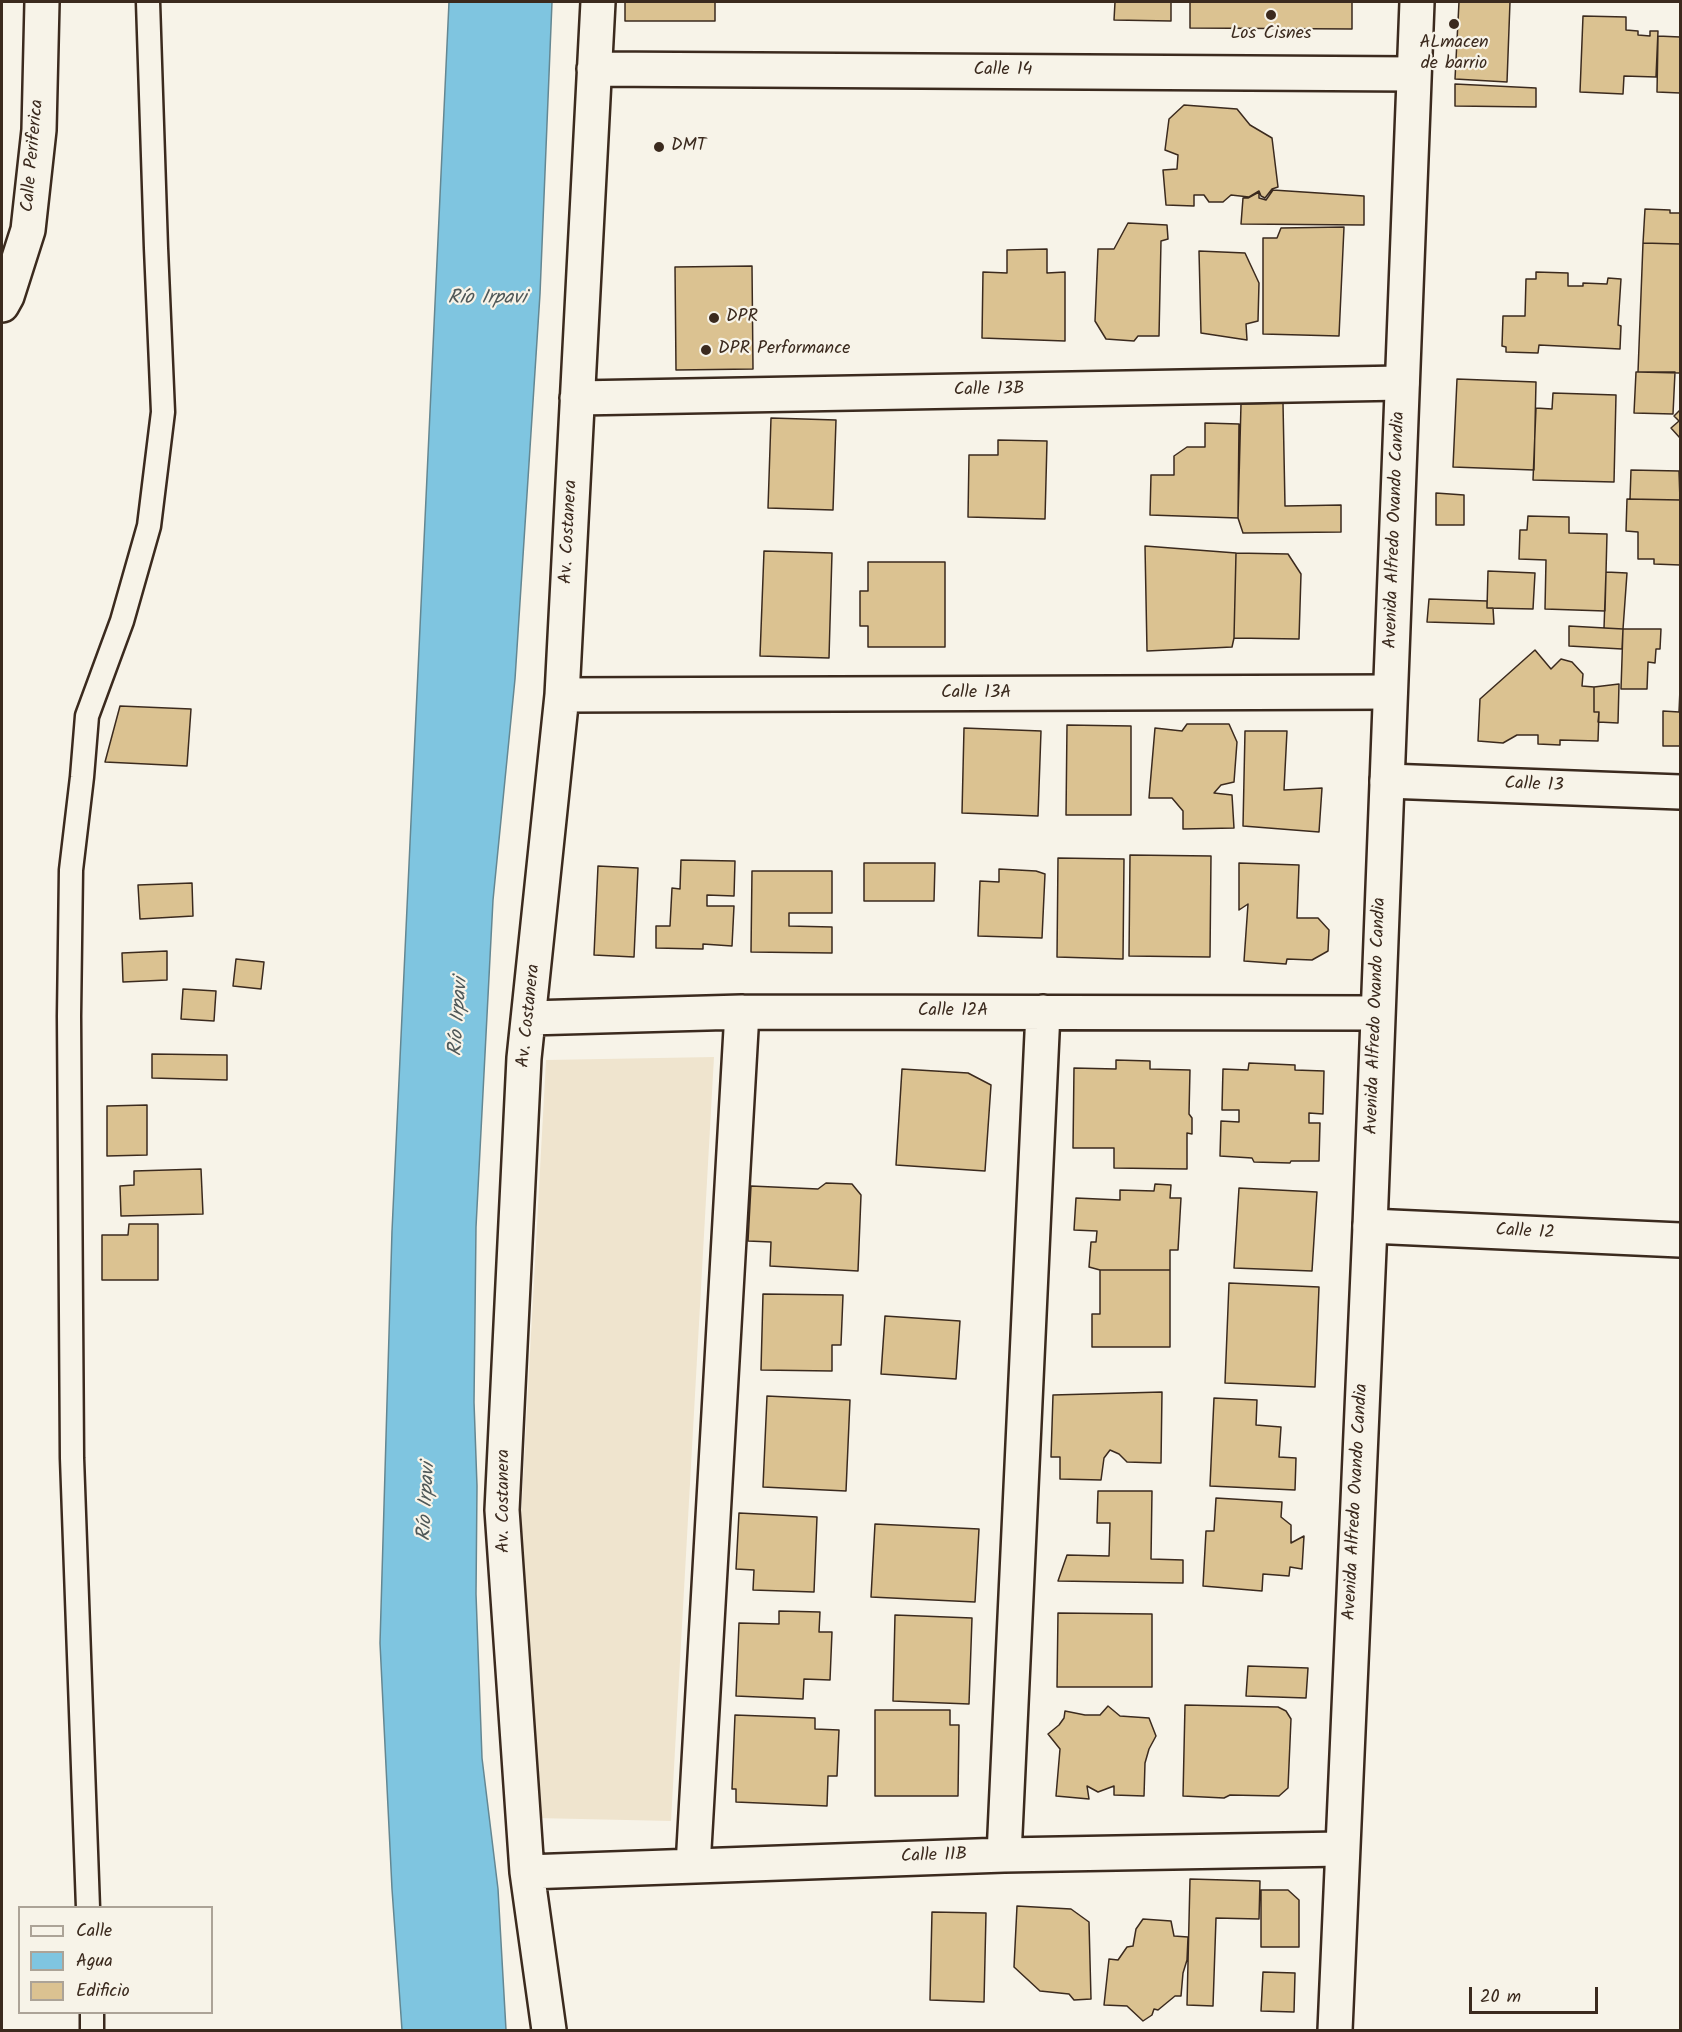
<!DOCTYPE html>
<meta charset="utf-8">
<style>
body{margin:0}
#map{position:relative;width:1682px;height:2032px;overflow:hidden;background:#f7f3e8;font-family:Kalam,sans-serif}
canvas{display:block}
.frame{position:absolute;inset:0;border:3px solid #3b2a1e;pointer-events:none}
.legend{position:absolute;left:18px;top:1906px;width:195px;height:108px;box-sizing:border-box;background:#f7f3e8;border:2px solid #aca397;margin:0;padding:8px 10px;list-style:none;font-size:18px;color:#3b2a1e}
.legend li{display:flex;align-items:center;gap:12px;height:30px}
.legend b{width:30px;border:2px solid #aca397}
.scale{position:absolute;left:1469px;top:1987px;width:129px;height:27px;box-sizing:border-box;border:3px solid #3b2a1e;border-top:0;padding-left:8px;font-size:18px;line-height:21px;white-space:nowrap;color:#3b2a1e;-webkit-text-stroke:4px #f7f3e8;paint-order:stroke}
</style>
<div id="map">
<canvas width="1682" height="2032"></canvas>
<div class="frame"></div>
<ul class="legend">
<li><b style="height:8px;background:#f7f3e8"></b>Calle</li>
<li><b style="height:16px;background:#7fc5e0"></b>Agua</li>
<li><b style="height:16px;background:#dbc291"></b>Edificio</li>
</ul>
<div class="scale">20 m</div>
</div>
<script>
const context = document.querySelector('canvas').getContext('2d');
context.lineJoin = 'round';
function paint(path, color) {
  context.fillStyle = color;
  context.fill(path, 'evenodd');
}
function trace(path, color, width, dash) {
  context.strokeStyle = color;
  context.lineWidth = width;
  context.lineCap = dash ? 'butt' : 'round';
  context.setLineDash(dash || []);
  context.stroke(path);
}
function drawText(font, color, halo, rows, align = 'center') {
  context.font = font + ' Kalam,sans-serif';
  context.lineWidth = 4.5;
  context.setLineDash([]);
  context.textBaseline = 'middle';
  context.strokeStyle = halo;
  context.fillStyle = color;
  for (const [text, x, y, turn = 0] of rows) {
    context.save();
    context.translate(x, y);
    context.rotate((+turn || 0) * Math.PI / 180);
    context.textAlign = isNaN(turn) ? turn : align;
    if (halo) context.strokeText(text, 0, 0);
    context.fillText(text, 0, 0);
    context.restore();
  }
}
const built = new Path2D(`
 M 714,1057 L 671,1821 L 536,1818 L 520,1536 L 546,1060 Z`);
const water = new Path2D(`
 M 449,2 L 552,2 L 540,294 L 515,679 L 493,900 L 476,1227 L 474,1402 L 477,1486 L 476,1594 L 482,1758 L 498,1889 L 506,2030 L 402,2030 L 392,1889 L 380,1643 L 392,1231 Z`);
const building = new Path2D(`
 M 625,2 L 715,2 L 715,21 L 625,21 Z
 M 1115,2 L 1171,2 L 1171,21 L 1114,20 Z
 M 1190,2 L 1352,2 L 1352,29 L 1190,28 Z
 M 1459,2 L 1510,2 L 1507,82 L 1455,79 Z
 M 1583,16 L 1626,17 L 1626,30 L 1638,31 L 1638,35 L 1650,36 L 1650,31 L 1658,31 L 1656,77 L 1624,76 L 1623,94 L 1580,92 Z
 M 1658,36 L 1680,37 L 1680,93 L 1657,92 Z
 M 1455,84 L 1536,88 L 1536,107 L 1455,106 Z
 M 1184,105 L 1237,109 L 1250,125 L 1272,138 L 1278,187 L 1272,189 L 1265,198 L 1261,196 L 1259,191 L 1249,197 L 1231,195 L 1223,202 L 1209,202 L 1204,195 L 1194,195 L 1194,206 L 1166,205 L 1163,170 L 1177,169 L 1178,155 L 1165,150 L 1169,119 Z
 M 1273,190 L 1364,196 L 1364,225 L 1241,224 L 1243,198 L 1248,198 L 1259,192 L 1259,198 L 1266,200 Z
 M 1645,209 L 1670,210 L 1670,213 L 1680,213 L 1680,244 L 1643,243 Z
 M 1128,223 L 1167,225 L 1168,239 L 1161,241 L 1159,336 L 1138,336 L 1134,341 L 1106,339 L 1095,321 L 1098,249 L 1114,249 Z
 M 1344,227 L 1339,336 L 1263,334 L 1263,238 L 1277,238 L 1281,228 Z
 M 1643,243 L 1680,244 L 1680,373 L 1638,372 Z
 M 1047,249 L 1047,273 L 1065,272 L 1065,341 L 982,338 L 983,272 L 1007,273 L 1007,250 Z
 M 1199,251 L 1245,253 L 1259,283 L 1258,321 L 1246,324 L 1247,340 L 1201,333 Z
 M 752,266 L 753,369 L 676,370 L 675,267 Z
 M 1536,272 L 1568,273 L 1568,286 L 1583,286 L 1583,283 L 1607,284 L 1608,278 L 1621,279 L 1618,325 L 1621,326 L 1620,349 L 1539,345 L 1538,353 L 1506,352 L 1506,347 L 1502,346 L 1503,316 L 1525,316 L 1526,279 L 1536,279 Z
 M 1636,372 L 1675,372 L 1673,414 L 1634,413 Z
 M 1457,379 L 1536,382 L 1534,470 L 1453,467 Z
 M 1553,393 L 1616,395 L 1614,482 L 1533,480 L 1536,408 L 1552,409 Z
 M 1283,403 L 1285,506 L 1341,505 L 1341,532 L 1243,533 L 1238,518 L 1241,404 Z
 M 1680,410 L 1680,438 L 1671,428 L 1679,421 L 1674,416 Z
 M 771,418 L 836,420 L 833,510 L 768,508 Z
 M 1205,423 L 1239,424 L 1238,518 L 1150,515 L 1151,475 L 1174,475 L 1174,456 L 1187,447 L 1205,447 Z
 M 998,440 L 1047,441 L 1045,519 L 968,517 L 969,455 L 998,455 Z
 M 1631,470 L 1679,471 L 1680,500 L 1630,499 Z
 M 1436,493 L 1464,495 L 1464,525 L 1436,525 Z
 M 1627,499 L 1680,500 L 1680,565 L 1654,564 L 1654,559 L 1638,559 L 1638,532 L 1626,531 Z
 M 1528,516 L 1569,517 L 1569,533 L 1607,534 L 1605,611 L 1545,609 L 1546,560 L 1519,559 L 1520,530 L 1527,530 Z
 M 1145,546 L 1236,553 L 1234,638 L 1232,647 L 1147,651 Z
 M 764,551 L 832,553 L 829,658 L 760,656 Z
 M 1236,553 L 1288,554 L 1301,574 L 1299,639 L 1234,638 Z
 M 868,562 L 945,562 L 945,647 L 868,647 L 868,626 L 860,626 L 860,591 L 868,591 Z
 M 1488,571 L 1535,573 L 1533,609 L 1487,608 Z
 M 1606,572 L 1627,573 L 1623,629 L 1604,628 Z
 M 1429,599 L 1487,601 L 1487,608 L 1493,608 L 1494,624 L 1427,622 Z
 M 1569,626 L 1623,629 L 1622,649 L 1569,646 Z
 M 1623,629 L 1661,629 L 1660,649 L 1656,649 L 1655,663 L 1648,662 L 1647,689 L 1621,689 Z
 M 1535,650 L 1551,669 L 1561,659 L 1572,662 L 1583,674 L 1582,686 L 1594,687 L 1594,712 L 1599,712 L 1598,741 L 1560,740 L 1560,745 L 1538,744 L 1538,735 L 1517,735 L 1503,743 L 1478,741 L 1480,699 Z
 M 1619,684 L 1618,723 L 1598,722 L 1599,712 L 1594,712 L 1594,687 Z
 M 1680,689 L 1680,746 L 1663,746 L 1663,711 L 1679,712 Z
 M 120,706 L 191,709 L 187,766 L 105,762 Z
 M 1187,724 L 1229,724 L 1237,742 L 1234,782 L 1221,785 L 1214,793 L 1232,795 L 1234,828 L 1183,829 L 1183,811 L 1172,798 L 1149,798 L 1155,728 L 1182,731 Z
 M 1067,725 L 1131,726 L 1131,815 L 1066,815 Z
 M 964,728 L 1041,731 L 1038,816 L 962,813 Z
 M 1245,731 L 1287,731 L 1284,790 L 1322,788 L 1319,832 L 1243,826 Z
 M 1130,855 L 1211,856 L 1210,957 L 1129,956 Z
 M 1058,858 L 1124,859 L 1123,959 L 1057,957 Z
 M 681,860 L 735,861 L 734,896 L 707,895 L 707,906 L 734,906 L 732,946 L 703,944 L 703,949 L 656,948 L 656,926 L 670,926 L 672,888 L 680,889 Z
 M 864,863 L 935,863 L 934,901 L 864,901 Z
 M 1239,863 L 1299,865 L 1297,918 L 1318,918 L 1329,930 L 1328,951 L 1312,960 L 1287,959 L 1286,964 L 1244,961 L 1248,904 L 1239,910 Z
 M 598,866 L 638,868 L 634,957 L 594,955 Z
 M 999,869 L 1036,871 L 1045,874 L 1042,938 L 978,936 L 980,881 L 999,882 Z
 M 752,871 L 832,871 L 832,913 L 789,913 L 789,926 L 832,927 L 832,953 L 751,952 Z
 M 192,883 L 193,916 L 140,919 L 138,885 Z
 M 167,951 L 167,980 L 123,982 L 122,953 Z
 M 236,959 L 264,962 L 261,989 L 233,986 Z
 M 183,989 L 216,991 L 214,1021 L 181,1019 Z
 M 152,1054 L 227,1055 L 227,1080 L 152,1078 Z
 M 1116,1060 L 1150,1061 L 1150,1069 L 1190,1070 L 1189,1114 L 1192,1118 L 1192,1134 L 1187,1133 L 1187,1169 L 1114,1168 L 1114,1148 L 1073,1148 L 1074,1068 L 1116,1069 Z
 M 1249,1063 L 1295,1065 L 1295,1070 L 1324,1071 L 1323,1114 L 1309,1113 L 1309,1123 L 1320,1123 L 1319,1161 L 1291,1161 L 1290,1163 L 1254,1162 L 1252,1158 L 1220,1156 L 1221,1121 L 1239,1122 L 1239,1110 L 1222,1110 L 1223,1069 L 1248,1070 Z
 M 902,1069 L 968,1073 L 991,1085 L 985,1171 L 896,1165 Z
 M 147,1105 L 147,1155 L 107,1156 L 107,1106 Z
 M 201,1169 L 203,1214 L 121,1216 L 120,1186 L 134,1185 L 134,1171 Z
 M 826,1183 L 852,1184 L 861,1195 L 858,1271 L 770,1266 L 771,1242 L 748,1241 L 751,1186 L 818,1189 Z
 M 1155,1184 L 1171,1185 L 1170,1198 L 1181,1198 L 1178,1250 L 1170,1250 L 1170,1270 L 1100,1270 L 1089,1267 L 1091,1242 L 1096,1242 L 1097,1231 L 1074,1230 L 1076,1198 L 1120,1200 L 1120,1190 L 1154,1191 Z
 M 1239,1188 L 1317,1192 L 1312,1271 L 1234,1268 Z
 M 129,1224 L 158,1224 L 158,1280 L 102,1280 L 102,1235 L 128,1235 Z
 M 1100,1270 L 1170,1270 L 1170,1347 L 1092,1347 L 1092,1314 L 1100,1314 Z
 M 1229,1283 L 1319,1287 L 1315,1387 L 1225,1383 Z
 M 763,1294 L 843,1295 L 841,1345 L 832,1345 L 832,1371 L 761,1370 Z
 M 885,1316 L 960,1321 L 956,1379 L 881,1374 Z
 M 1162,1392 L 1161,1463 L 1127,1462 L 1119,1454 L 1110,1450 L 1104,1458 L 1101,1480 L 1060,1479 L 1060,1457 L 1051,1457 L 1053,1395 Z
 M 767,1396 L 850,1400 L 846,1491 L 763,1487 Z
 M 1214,1398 L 1257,1400 L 1256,1425 L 1281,1427 L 1279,1457 L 1296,1458 L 1295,1490 L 1210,1486 Z
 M 1098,1491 L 1152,1491 L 1151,1559 L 1183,1560 L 1183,1583 L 1058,1581 L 1067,1555 L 1109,1556 L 1110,1523 L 1097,1523 Z
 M 1216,1498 L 1282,1502 L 1281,1517 L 1291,1525 L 1291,1543 L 1304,1536 L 1302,1569 L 1290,1567 L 1289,1576 L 1263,1574 L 1262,1591 L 1203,1586 L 1206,1531 L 1214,1531 Z
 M 739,1513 L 817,1517 L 814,1592 L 753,1590 L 754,1570 L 736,1569 Z
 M 875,1524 L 979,1529 L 975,1602 L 871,1597 Z
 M 779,1611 L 820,1612 L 819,1632 L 832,1632 L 830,1680 L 804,1679 L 803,1699 L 736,1696 L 739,1623 L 779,1624 Z
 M 1058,1613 L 1152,1614 L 1152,1687 L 1057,1687 Z
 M 895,1615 L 972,1618 L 969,1704 L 893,1701 Z
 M 1248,1666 L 1308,1668 L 1306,1698 L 1246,1696 Z
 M 1185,1705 L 1278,1707 L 1286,1711 L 1291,1719 L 1288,1788 L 1279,1796 L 1230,1795 L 1224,1798 L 1183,1796 Z
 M 1108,1706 L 1120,1716 L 1149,1718 L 1156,1736 L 1149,1749 L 1145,1763 L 1144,1796 L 1114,1795 L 1114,1786 L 1098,1792 L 1087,1786 L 1089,1799 L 1056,1796 L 1060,1749 L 1048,1734 L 1059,1725 L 1064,1718 L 1065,1711 L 1085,1715 L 1100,1715 Z
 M 875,1710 L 950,1710 L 950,1725 L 959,1725 L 958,1796 L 875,1796 Z
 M 735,1715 L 815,1718 L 815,1729 L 839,1730 L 837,1776 L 828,1776 L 827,1806 L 736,1802 L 736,1789 L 732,1789 Z
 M 1190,1879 L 1260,1881 L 1259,1919 L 1216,1918 L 1213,2006 L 1187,2005 Z
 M 1261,1890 L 1288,1890 L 1299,1900 L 1299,1947 L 1261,1947 Z
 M 1017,1906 L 1071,1909 L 1089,1922 L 1091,1999 L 1074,2000 L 1069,1994 L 1040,1991 L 1014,1967 Z
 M 932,1912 L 986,1913 L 984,2002 L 930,2000 Z
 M 1143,1919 L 1171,1921 L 1174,1936 L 1188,1937 L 1187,1960 L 1183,1973 L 1181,1996 L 1175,1996 L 1158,2010 L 1154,2009 L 1152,2015 L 1143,2021 L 1127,2006 L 1104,2005 L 1109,1959 L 1118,1960 L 1127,1947 L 1133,1946 L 1136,1929 Z
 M 1263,1972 L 1295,1973 L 1294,2012 L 1261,2011 Z`);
const lane = new Path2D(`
 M 88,1908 L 72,1458 L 69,1016 L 71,870 L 82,777 L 87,716 L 122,621 L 149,526 L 163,412 L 156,248 L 148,2
 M 92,2012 L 92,2030`);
const street = new Path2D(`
 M 594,69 L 1413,74
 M 577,398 L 1402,383
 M 562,695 L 1390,692
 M 1387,781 L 1680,792
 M 529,1018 L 742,1012 L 1377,1013
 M 1370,1226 L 1680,1240
 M 1004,1855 L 1043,1012
 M 693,1866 L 742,1012
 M 527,1872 L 1004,1855 L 1341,1849
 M 549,2030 L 527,1872 L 502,1510 L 524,1058 L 562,695 L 598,2`);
const secondary = new Path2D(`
 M 2,305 L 7,296 L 28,230 L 39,130 L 42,2
 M 1335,2030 L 1370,1226 L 1417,2`);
const markers = [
 [1271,15,6,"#3b2a1e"],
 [1454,24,6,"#3b2a1e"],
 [659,147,6,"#3b2a1e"],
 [714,318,6,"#3b2a1e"],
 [706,350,6,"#3b2a1e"]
];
const poiNames = [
 ["Los Cisnes",1271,35,"center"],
 ["ALmacen",1454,44,"center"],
 ["de barrio",1454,65,"center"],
 ["DMT",671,147],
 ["DPR",726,318],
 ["DPR Performance",718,350]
];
const streetNames = [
 ["Calle 14",1003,71],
 ["Calle Periferica",34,156,-85],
 ["Calle 13B",989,391,-1],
 ["Avenida Alfredo Ovando Candia",1396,530,-88],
 ["Av. Costanera",570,532,-87],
 ["Calle 13A",976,694],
 ["Calle 13",1534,786,2],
 ["Calle 12A",953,1012],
 ["Av. Costanera",530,1016,-84],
 ["Avenida Alfredo Ovando Candia",1377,1016,-88],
 ["Calle 12",1525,1233,3],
 ["Av. Costanera",505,1501,-90],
 ["Avenida Alfredo Ovando Candia",1357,1502,-87],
 ["Calle 11B",934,1857,-2]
];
const waterNames = [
 ["Río Irpavi",487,300],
 ["Río Irpavi",460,1017,-86],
 ["Río Irpavi",428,1502,-87]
];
paint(built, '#efe4ce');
paint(water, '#7fc5e0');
trace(water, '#648792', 1.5);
paint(building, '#dbc291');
trace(building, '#3b2a1e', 1.5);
trace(lane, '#3b2a1e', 27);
trace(street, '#3b2a1e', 38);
trace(secondary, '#3b2a1e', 38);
trace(lane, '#f7f3e8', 22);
trace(street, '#f7f3e8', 33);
trace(secondary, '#f7f3e8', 33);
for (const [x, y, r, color] of markers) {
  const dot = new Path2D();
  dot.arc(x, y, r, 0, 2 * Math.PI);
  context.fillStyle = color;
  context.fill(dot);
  trace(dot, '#f7f3e8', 2);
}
drawText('18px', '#3b2a1e', '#f7f3e8', poiNames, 'left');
drawText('18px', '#3b2a1e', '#f7f3e8', streetNames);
drawText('italic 20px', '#4f5858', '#f7f3e8', waterNames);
</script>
